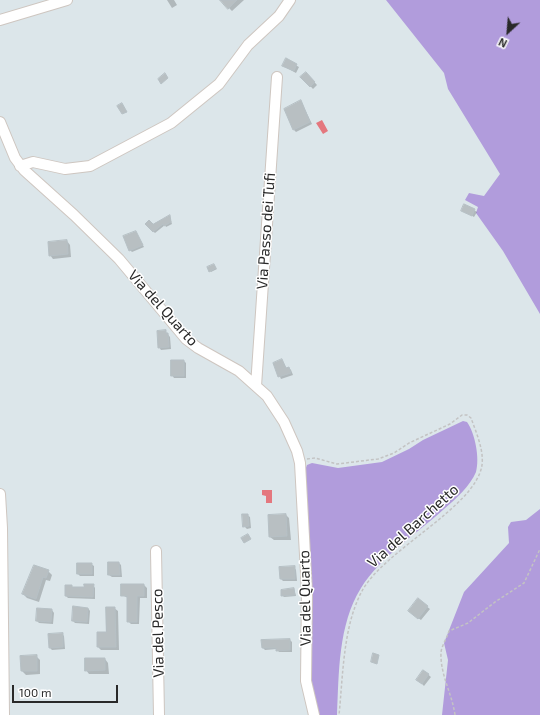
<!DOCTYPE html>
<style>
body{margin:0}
#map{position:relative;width:540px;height:715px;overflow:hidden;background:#dce6ea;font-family:"Exo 2",sans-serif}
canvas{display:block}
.north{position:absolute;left:488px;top:12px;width:40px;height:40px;-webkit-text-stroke:3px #fff;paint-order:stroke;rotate:206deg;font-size:11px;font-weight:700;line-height:16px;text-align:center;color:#292929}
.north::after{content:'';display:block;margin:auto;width:14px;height:18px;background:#292929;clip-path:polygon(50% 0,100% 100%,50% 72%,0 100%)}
.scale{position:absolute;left:12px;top:685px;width:106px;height:18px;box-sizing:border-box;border:2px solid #292929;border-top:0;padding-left:5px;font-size:12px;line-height:14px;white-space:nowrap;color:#292929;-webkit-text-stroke:3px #fff;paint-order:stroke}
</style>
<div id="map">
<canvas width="540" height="715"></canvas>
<div class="north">N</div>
<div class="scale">100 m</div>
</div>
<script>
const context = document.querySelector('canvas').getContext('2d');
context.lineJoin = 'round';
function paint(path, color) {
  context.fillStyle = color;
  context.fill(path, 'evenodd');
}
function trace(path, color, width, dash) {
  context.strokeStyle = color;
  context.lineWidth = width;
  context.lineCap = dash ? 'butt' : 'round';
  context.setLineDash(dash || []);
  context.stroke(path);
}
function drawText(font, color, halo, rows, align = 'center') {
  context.font = font + ' "Exo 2",sans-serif';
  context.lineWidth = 3;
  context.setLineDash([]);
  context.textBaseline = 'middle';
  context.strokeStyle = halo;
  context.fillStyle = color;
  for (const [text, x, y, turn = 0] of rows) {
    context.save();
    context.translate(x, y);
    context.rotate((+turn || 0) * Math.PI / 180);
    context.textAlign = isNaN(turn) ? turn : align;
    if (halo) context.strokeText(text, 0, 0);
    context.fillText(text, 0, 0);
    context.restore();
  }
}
const green = new Path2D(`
 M 386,0 L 540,0 L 540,314 L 503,251 L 476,213 L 478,207 L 465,200 L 469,193 L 484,196 L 500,174 L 448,89 L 444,73 Z
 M 463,421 L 467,422 C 475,433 480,458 476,472 C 470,486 456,499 444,509 C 418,533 380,557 361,588 C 338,625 339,673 337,715 L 316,715 L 308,670 L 305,470 L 307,465 L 312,463 L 338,468 L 382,462 L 409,449 L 423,440 Z
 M 540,509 L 540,715 L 442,715 L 448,660 L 444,643 L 464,592 L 509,543 L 508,527 L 511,522 L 526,520 Z`);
const water = new Path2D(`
 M 322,120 L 328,131 L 323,134 L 316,123 Z
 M 262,490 L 272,490 L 272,503 L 266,503 L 266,496 L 262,495 Z`);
const shadow = new Path2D(`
 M 167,0 L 174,0 L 177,5 L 172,8 Z
 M 221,0 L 244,0 L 232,11 Z
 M 286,60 L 299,67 L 296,73 L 283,66 Z
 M 306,73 L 317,85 L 313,89 L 302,77 Z
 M 301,101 L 312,124 L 296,132 L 294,130 Z
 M 462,210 L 474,210 L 477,212 L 474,217 Z
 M 170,217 L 172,224 L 166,227 L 165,225 L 155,233 L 146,224 L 153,225 Z
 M 136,232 L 144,247 L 132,252 L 130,250 Z
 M 67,241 L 70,245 L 71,257 L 53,259 L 50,255 Z
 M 214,265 L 217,269 L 211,272 L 210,271 Z
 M 165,331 L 170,337 L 171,349 L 161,350 L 159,347 Z
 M 282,360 L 287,369 L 289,368 L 291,370 L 293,375 L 281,379 L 274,363 Z
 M 184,361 L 186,363 L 186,378 L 174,378 L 172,375 Z
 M 247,515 L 250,517 L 251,528 L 247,529 L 244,526 Z
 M 286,515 L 289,518 L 291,540 L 274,540 L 270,537 Z
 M 109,563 L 119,563 L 121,565 L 122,577 L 112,577 L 109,575 Z
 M 91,564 L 94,566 L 94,576 L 80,576 L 78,574 Z
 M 294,567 L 296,570 L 297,581 L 283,581 L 281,579 Z
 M 48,571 L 52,575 L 50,581 L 46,580 L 39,602 L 27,598 L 23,594 Z
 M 93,585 L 95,588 L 95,599 L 68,598 L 66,596 L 66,586 L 71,586 L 74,588 L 85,588 Z
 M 144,585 L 147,588 L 147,598 L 140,598 L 139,624 L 131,624 L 128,621 L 128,598 L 122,595 Z
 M 294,589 L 296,596 L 284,597 L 282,595 Z
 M 418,600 L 430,609 L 421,620 L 411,613 Z
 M 88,608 L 90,611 L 89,624 L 75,623 L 73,621 Z
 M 114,608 L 118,611 L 119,650 L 101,650 L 98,647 L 107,633 Z
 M 52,610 L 54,613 L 53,624 L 39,623 L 37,621 Z
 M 62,634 L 64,636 L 65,649 L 52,650 L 50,648 Z
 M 290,640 L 292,642 L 292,652 L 279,652 L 277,649 L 265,650 L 263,648 L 262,641 Z
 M 36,656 L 40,660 L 40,674 L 26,675 L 22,671 L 21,657 Z
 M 105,659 L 108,663 L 109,674 L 89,674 L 86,670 Z
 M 424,671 L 431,677 L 424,686 L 420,682 Z`);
const building = new Path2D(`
 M 220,0 L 237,0 L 228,9 Z
 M 286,58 L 297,64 L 294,71 L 282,66 Z
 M 306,72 L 315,82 L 310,87 L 300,77 Z
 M 165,73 L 168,78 L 161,84 L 158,79 Z
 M 301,100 L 310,122 L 293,130 L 284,109 Z
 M 122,103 L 127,112 L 122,114 L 117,106 Z
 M 464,204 L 475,209 L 472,216 L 461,211 Z
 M 170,215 L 171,222 L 164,226 L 163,224 L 153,232 L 145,224 L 149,220 L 153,224 Z
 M 136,231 L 143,245 L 129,251 L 123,236 Z
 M 67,240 L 68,254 L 49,256 L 48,242 Z
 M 214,264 L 216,268 L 209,272 L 207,267 Z
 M 166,330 L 166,333 L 168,333 L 169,347 L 158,348 L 157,331 Z
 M 282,359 L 286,368 L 289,367 L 291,373 L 278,377 L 273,363 Z
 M 171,360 L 184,360 L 184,376 L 171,376 Z
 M 242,514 L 248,514 L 249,526 L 243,527 Z
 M 286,514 L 287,536 L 269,537 L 268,515 Z
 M 248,534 L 251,539 L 244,543 L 241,538 Z
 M 108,562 L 119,562 L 120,575 L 108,575 Z
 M 77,563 L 92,563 L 92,574 L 77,574 Z
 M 34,565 L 49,570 L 46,578 L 43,577 L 36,599 L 22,594 Z
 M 295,566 L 295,579 L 280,579 L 279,567 Z
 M 84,584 L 94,584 L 93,597 L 65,596 L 65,585 L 72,585 L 72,587 L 84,587 Z
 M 121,584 L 144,584 L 144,596 L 137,596 L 137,622 L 127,622 L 127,596 L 121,596 Z
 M 294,588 L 295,595 L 281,596 L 281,590 Z
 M 418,598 L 428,606 L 418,619 L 408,611 Z
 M 73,606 L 88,608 L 87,622 L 72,621 Z
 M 106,607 L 115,607 L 116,647 L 97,647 L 97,632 L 106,632 Z
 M 37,608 L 52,609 L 51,622 L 36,621 Z
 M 63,633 L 63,647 L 49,648 L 48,634 Z
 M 290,639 L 290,650 L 276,651 L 276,648 L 262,648 L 261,640 Z
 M 373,653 L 379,655 L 377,664 L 371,662 Z
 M 37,655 L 37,671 L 21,671 L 20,656 Z
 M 85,658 L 105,658 L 105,670 L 85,671 Z
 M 423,670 L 429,674 L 422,684 L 416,680 Z`);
const path = new Path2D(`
 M 307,459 L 315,458 L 337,464 L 378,459 L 394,453 L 409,443 L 450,424 L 462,415 L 467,415 L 471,418 C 476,432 484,450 482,465 C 476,507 384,550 362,591 C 343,626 343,676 339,715
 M 455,715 C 452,693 440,675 441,652 C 442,645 447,638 449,631 L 468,623 L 495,602 L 524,583 L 540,549`);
const minor = new Path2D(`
 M 0,20 L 67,0
 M 0,122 L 15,158 L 24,170 L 74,215 L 119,259 L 186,339 L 198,348 L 239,371 L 267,396 L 284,422 L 297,451 L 300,463 L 307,592 L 306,681 L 314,715
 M 20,166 L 33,162 L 65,169 L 90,166 L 171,123 L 219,84 L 248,45 L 279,16 L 290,0
 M 256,386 L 277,77
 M 0,494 L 2,528 L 4,715
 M 156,551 L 159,715`);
const streetNames = [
 ["Via Passo dei Tufi",266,231,-86],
 ["Via del Quarto",163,308,48],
 ["Via del Barchetto",413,526,-42],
 ["Via del Quarto",305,598,-91],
 ["Via del Pesco",158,633,-91]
];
paint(green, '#b19cdc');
paint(water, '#e4777e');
paint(shadow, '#0003');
paint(building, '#b8bfc2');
trace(building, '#b6c0c5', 1);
trace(minor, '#cec6c0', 12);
trace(path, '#c3c3c3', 1.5, [3, 2]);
trace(minor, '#fff', 10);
drawText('15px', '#292929', '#fff', streetNames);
</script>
